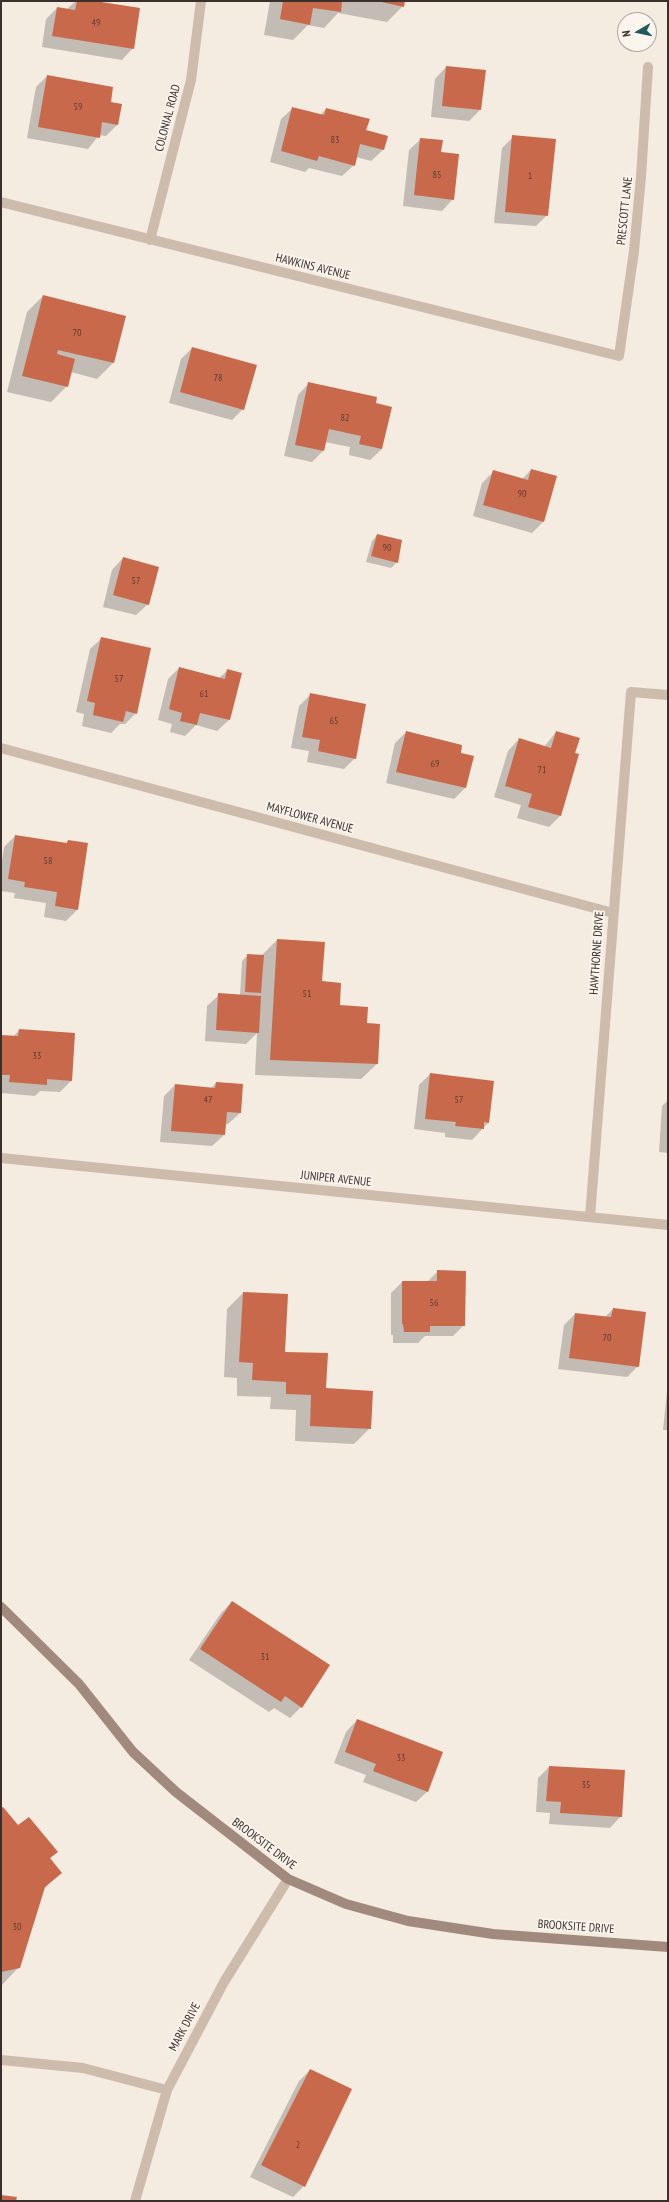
<!DOCTYPE html>
<style>
body{margin:0}
#map{position:relative;width:669px;height:2202px;overflow:hidden;background:#f4ebe1;font-family:"PT Sans Narrow",sans-serif}
canvas{display:block}
.frame{position:absolute;inset:0;border:2px solid #3b302b;pointer-events:none}
.north{position:absolute;left:617px;top:12px;width:40px;height:40px;box-sizing:border-box;background:#fbf5ee;border:1px solid #aea6a0;border-radius:50%;rotate:261deg;font-size:11px;font-weight:700;line-height:16px;text-align:center;color:#3b302b}
.north::after{content:'';display:block;margin:auto;width:14px;height:18px;background:#1f5a5e;clip-path:polygon(50% 0,100% 100%,50% 72%,0 100%)}
</style>
<div id="map">
<canvas width="669" height="2202"></canvas>
<div class="frame"></div>
<div class="north">N</div>
</div>
<script>
const context = document.querySelector('canvas').getContext('2d');
context.lineJoin = 'round';
function paint(path, color) {
  context.fillStyle = color;
  context.fill(path, 'evenodd');
}
function trace(path, color, width, dash) {
  context.strokeStyle = color;
  context.lineWidth = width;
  context.lineCap = dash ? 'butt' : 'round';
  context.setLineDash(dash || []);
  context.stroke(path);
}
function drawText(font, color, halo, rows, align = 'center') {
  context.font = font + ' "PT Sans Narrow",sans-serif';
  context.lineWidth = 3.5;
  context.setLineDash([]);
  context.textBaseline = 'middle';
  context.strokeStyle = halo;
  context.fillStyle = color;
  for (const [text, x, y, turn = 0] of rows) {
    context.save();
    context.translate(x, y);
    context.rotate((+turn || 0) * Math.PI / 180);
    context.textAlign = isNaN(turn) ? turn : align;
    if (halo) context.strokeText(text, 0, 0);
    context.fillText(text, 0, 0);
    context.restore();
  }
}
const shadow = new Path2D(`
 M 76,1 L 88,1 L 133,48 L 122,60 L 42,47 L 46,19 L 57,8 L 67,9 Z
 M 270,1 L 404,1 L 403,6 L 387,22 L 338,13 L 324,28 L 308,25 L 293,40 L 264,35 Z
 M 446,67 L 480,110 L 469,121 L 431,117 L 435,79 Z
 M 47,76 L 109,102 L 117,125 L 106,136 L 99,135 L 88,149 L 27,138 L 36,87 Z
 M 293,108 L 320,115 L 326,109 L 365,131 L 386,136 L 383,150 L 371,161 L 356,157 L 354,165 L 342,176 L 309,168 L 305,172 L 270,162 L 281,119 Z
 M 513,137 L 547,215 L 536,226 L 494,223 L 502,148 Z
 M 421,139 L 440,153 L 453,199 L 442,211 L 403,206 L 409,150 Z
 M 43,296 L 124,317 L 113,363 L 97,379 L 71,372 L 67,386 L 51,402 L 7,392 L 27,312 Z
 M 192,348 L 243,409 L 232,420 L 169,403 L 181,359 Z
 M 309,383 L 375,404 L 382,449 L 370,460 L 349,455 L 350,447 L 325,442 L 324,450 L 312,462 L 284,456 L 298,395 Z
 M 531,470 L 543,522 L 532,533 L 473,516 L 482,483 L 493,472 L 522,479 Z
 M 377,535 L 397,562 L 391,568 L 366,562 L 372,541 Z
 M 123,558 L 148,604 L 136,615 L 103,607 L 112,570 Z
 M 102,638 L 136,713 L 125,724 L 120,724 L 111,733 L 82,726 L 84,714 L 76,712 L 90,649 Z
 M 179,668 L 219,678 L 227,671 L 229,720 L 217,731 L 196,725 L 185,736 L 170,732 L 172,724 L 158,720 L 168,679 Z
 M 310,695 L 355,758 L 344,769 L 307,762 L 309,751 L 291,748 L 299,706 Z
 M 406,732 L 460,754 L 473,757 L 465,788 L 454,799 L 386,783 L 395,743 Z
 M 556,732 L 574,754 L 560,816 L 549,827 L 517,818 L 521,805 L 494,797 L 508,751 L 519,739 L 544,747 Z
 M 15,836 L 65,844 L 68,841 L 77,910 L 66,921 L 44,917 L 46,903 L 14,898 L 15,893 L 1,891 L 1,868 L 4,847 Z
 M 277,940 L 321,982 L 339,1006 L 366,1024 L 377,1064 L 361,1079 L 255,1075 L 257,1033 L 246,1044 L 205,1041 L 207,1006 L 219,995 L 240,996 L 242,961 L 248,955 L 261,956 Z
 M 19,1030 L 71,1081 L 60,1092 L 40,1091 L 35,1096 L 1,1093 L 1,1036 L 13,1037 Z
 M 430,1074 L 493,1082 L 488,1123 L 472,1140 L 445,1137 L 445,1133 L 414,1129 L 419,1085 Z
 M 216,1083 L 242,1085 L 240,1113 L 228,1124 L 225,1124 L 224,1135 L 212,1146 L 160,1142 L 164,1096 L 175,1085 L 211,1088 Z
 M 668,1100 L 668,1153 L 659,1152 L 662,1106 Z
 M 438,1271 L 464,1325 L 453,1336 L 425,1336 L 418,1343 L 393,1343 L 393,1335 L 391,1335 L 391,1293 L 402,1282 L 427,1282 Z
 M 243,1293 L 284,1352 L 370,1428 L 354,1444 L 295,1441 L 296,1410 L 270,1409 L 271,1397 L 237,1396 L 237,1378 L 224,1377 L 227,1309 Z
 M 613,1309 L 638,1366 L 627,1377 L 558,1369 L 564,1325 L 575,1314 L 605,1317 Z
 M 668,1382 L 668,1430 L 663,1430 Z
 M 232,1602 L 301,1707 L 290,1718 L 274,1708 L 269,1712 L 189,1660 L 221,1613 Z
 M 357,1720 L 428,1791 L 416,1802 L 363,1782 L 366,1775 L 334,1763 L 346,1732 Z
 M 549,1767 L 621,1816 L 610,1828 L 549,1824 L 550,1813 L 536,1812 L 538,1778 Z
 M 1,1810 L 18,1826 L 56,1852 L 49,1859 L 60,1872 L 43,1890 L 19,1967 L 1,1986 Z
 M 310,2070 L 304,2186 L 293,2197 L 250,2177 L 299,2081 Z`);
const building = new Path2D(`
 M 77,1 L 95,1 L 140,8 L 134,49 L 52,36 L 57,7 L 75,10 Z
 M 283,1 L 342,1 L 341,12 L 313,8 L 310,25 L 280,19 Z
 M 377,1 L 405,1 L 404,7 Z
 M 446,66 L 486,70 L 481,110 L 442,106 Z
 M 47,75 L 113,87 L 111,102 L 122,104 L 118,125 L 102,122 L 100,138 L 38,127 Z
 M 292,107 L 324,115 L 326,108 L 370,119 L 366,130 L 388,136 L 384,150 L 360,144 L 355,166 L 319,156 L 317,161 L 281,151 Z
 M 512,135 L 556,139 L 548,216 L 505,212 Z
 M 420,138 L 443,140 L 441,152 L 459,154 L 454,200 L 414,195 Z
 M 43,295 L 126,316 L 114,363 L 58,350 L 57,354 L 75,359 L 68,387 L 22,376 Z
 M 192,347 L 257,365 L 244,410 L 180,392 Z
 M 308,382 L 377,397 L 376,403 L 392,407 L 382,449 L 359,444 L 361,436 L 329,429 L 324,451 L 295,445 Z
 M 531,469 L 557,476 L 544,522 L 483,505 L 493,470 L 528,480 Z
 M 377,534 L 402,540 L 398,563 L 371,556 Z
 M 123,557 L 159,567 L 149,605 L 113,595 Z
 M 101,637 L 151,648 L 137,714 L 126,711 L 123,722 L 93,715 L 95,703 L 87,701 Z
 M 179,667 L 225,679 L 227,669 L 242,673 L 230,720 L 200,713 L 197,725 L 180,721 L 182,713 L 169,709 Z
 M 310,693 L 366,704 L 356,759 L 318,751 L 320,740 L 302,737 Z
 M 406,731 L 462,745 L 461,753 L 474,756 L 466,788 L 396,772 Z
 M 556,731 L 580,738 L 575,753 L 579,754 L 561,816 L 528,807 L 532,794 L 505,786 L 519,738 L 551,748 Z
 M 15,835 L 67,843 L 68,840 L 88,843 L 78,910 L 55,906 L 57,892 L 24,887 L 25,882 L 8,879 Z
 M 277,939 L 325,942 L 322,981 L 341,983 L 340,1005 L 368,1007 L 367,1023 L 380,1024 L 378,1064 L 270,1060 Z
 M 247,954 L 264,955 L 261,993 L 245,992 Z
 M 218,993 L 261,996 L 259,1033 L 216,1030 Z
 M 19,1029 L 75,1033 L 72,1081 L 47,1079 L 47,1085 L 9,1082 L 10,1075 L 1,1075 L 1,1035 L 18,1036 Z
 M 430,1073 L 494,1081 L 489,1123 L 484,1122 L 484,1129 L 455,1126 L 456,1122 L 425,1119 Z
 M 216,1082 L 243,1084 L 241,1113 L 227,1112 L 225,1135 L 171,1131 L 175,1084 L 215,1088 Z
 M 437,1270 L 466,1271 L 465,1326 L 430,1326 L 430,1332 L 404,1332 L 403,1324 L 402,1324 L 402,1281 L 437,1281 Z
 M 243,1292 L 288,1294 L 285,1352 L 328,1353 L 326,1388 L 373,1391 L 371,1429 L 310,1426 L 311,1395 L 286,1394 L 286,1382 L 252,1380 L 253,1363 L 239,1362 Z
 M 613,1308 L 646,1312 L 639,1367 L 569,1358 L 575,1313 L 611,1317 Z
 M 232,1601 L 330,1665 L 302,1708 L 285,1696 L 281,1702 L 200,1649 Z
 M 357,1719 L 443,1752 L 428,1792 L 373,1771 L 376,1764 L 345,1752 Z
 M 549,1766 L 625,1770 L 622,1817 L 560,1813 L 561,1802 L 546,1801 Z
 M 3,1807 L 18,1825 L 29,1817 L 58,1852 L 50,1858 L 62,1873 L 45,1887 L 20,1968 L 1,1972 L 1,1808 Z
 M 310,2069 L 352,2089 L 305,2187 L 261,2165 Z
 M 1,2195 L 17,2197 L 16,2201 L 1,2201 Z`);
const lane = new Path2D(`
 M 1,2060 L 83,2068 L 167,2090`);
const street = new Path2D(`
 M 1,202 L 619,356 L 634,251 L 641,177 L 648,67
 M 150,240 L 191,80 L 201,1
 M 1,748 L 613,913
 M 1,1158 L 668,1225
 M 590,1217 L 631,692 L 668,695
 M 135,2201 L 167,2090 L 224,1982 L 288,1879`);
const secondary = new Path2D(`
 M 1,1607 L 79,1684 L 133,1752 L 176,1792 L 288,1879 L 346,1904 L 408,1921 L 493,1934 L 668,1947`);
const numberNames = [
 ["49",96,23],
 ["59",78,107],
 ["83",335,140],
 ["85",437,175],
 ["1",530,176],
 ["70",77,333],
 ["78",218,378],
 ["82",345,418],
 ["90",522,494],
 ["90",387,548],
 ["57",136,581],
 ["57",119,679],
 ["61",204,694],
 ["65",334,721],
 ["69",435,764],
 ["71",542,770],
 ["58",48,861],
 ["51",307,994],
 ["33",37,1056],
 ["47",208,1100],
 ["57",459,1100],
 ["56",434,1303],
 ["70",607,1338],
 ["31",265,1657],
 ["33",401,1758],
 ["35",586,1785],
 ["30",17,1927],
 ["2",298,2145]
];
const streetNames = [
 ["COLONIAL ROAD",168,118,-75],
 ["PRESCOTT LANE",625,211,-84],
 ["HAWKINS AVENUE",313,267,14],
 ["MAYFLOWER AVENUE",310,818,15],
 ["HAWTHORNE DRIVE",597,953,-86],
 ["JUNIPER AVENUE",336,1179,6],
 ["BROOKSITE DRIVE",264,1844,37],
 ["BROOKSITE DRIVE",576,1927,4],
 ["MARK DRIVE",185,2027,-62]
];
paint(shadow, '#0003');
paint(building, '#c8694b');
trace(lane, '#cdbbac', 10);
trace(street, '#cdbbac', 10);
trace(secondary, '#a18a7d', 10);
drawText('10px', '#5e3e33', null, numberNames);
drawText('12px', '#3b302b', '#fbf5ee', streetNames);
</script>
